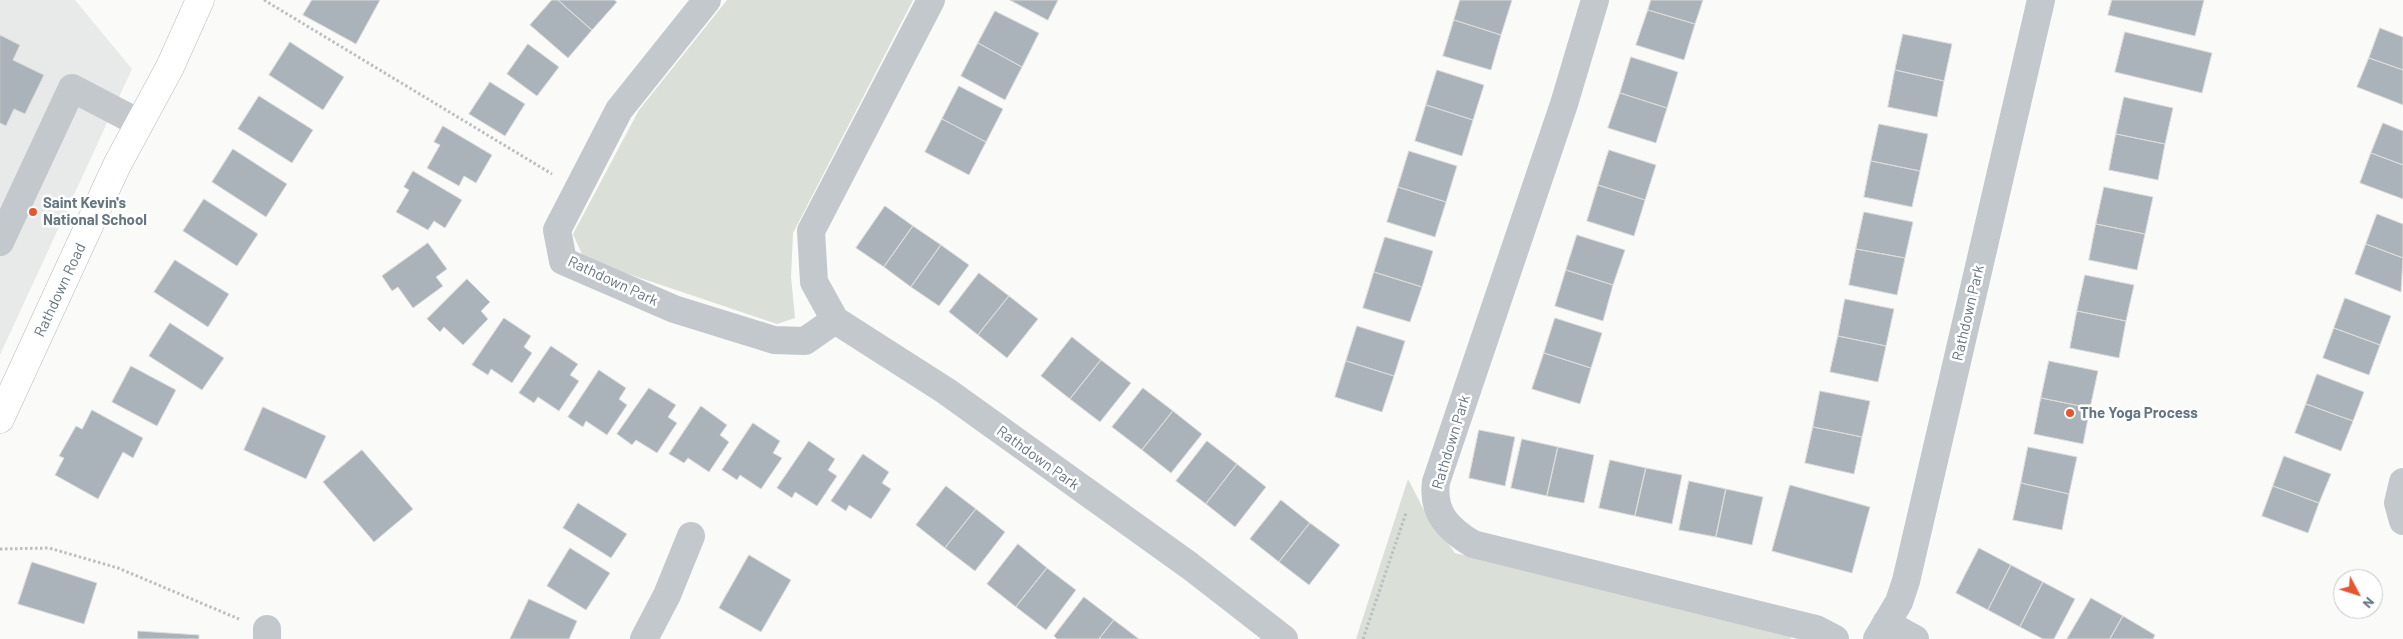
<!DOCTYPE html>
<style>
body{margin:0}
#map{position:relative;width:2403px;height:639px;overflow:hidden;background:#fafaf8;font-family:Barlow,sans-serif}
canvas{display:block}
.north{position:absolute;left:2333px;top:569px;width:50px;height:50px;box-sizing:border-box;background:#fff;border:1px solid #c1c8cd;border-radius:50%;rotate:130deg;font-size:14px;font-weight:700;line-height:20px;text-align:center;color:#657683}
.north::after{content:'';display:block;margin:auto;width:18px;height:22px;background:#e4572e;clip-path:polygon(50% 0,100% 100%,50% 72%,0 100%)}
</style>
<div id="map">
<canvas width="2403" height="639"></canvas>
<div class="north">N</div>
</div>
<script>
const context = document.querySelector('canvas').getContext('2d');
context.lineJoin = 'round';
function paint(path, color) {
  context.fillStyle = color;
  context.fill(path, 'evenodd');
}
function trace(path, color, width, dash) {
  context.strokeStyle = color;
  context.lineWidth = width;
  context.lineCap = dash ? 'butt' : 'round';
  context.setLineDash(dash || []);
  context.stroke(path);
}
function drawText(font, color, halo, rows, align = 'center') {
  context.font = font + ' Barlow,sans-serif';
  context.lineWidth = 5;
  context.setLineDash([]);
  context.textBaseline = 'middle';
  context.strokeStyle = halo;
  context.fillStyle = color;
  for (const [text, x, y, turn = 0] of rows) {
    context.save();
    context.translate(x, y);
    context.rotate((+turn || 0) * Math.PI / 180);
    context.textAlign = isNaN(turn) ? turn : align;
    if (halo) context.strokeText(text, 0, 0);
    context.fillText(text, 0, 0);
    context.restore();
  }
}
const built = new Path2D(`
 M 0,0 L 75,0 L 132,69 L 0,355 Z`);
const green = new Path2D(`
 M 727,0 L 913,0 L 793,233 L 791,277 L 795,318 L 777,324 L 584,259 L 573,234 L 639,110 Z
 M 1408,479 L 1424,510 L 1455,553 L 1783,631 L 1792,639 L 1356,639 Z`);
const building = new Path2D(`
 M 312,0 L 380,0 L 356,44 L 303,15 Z
 M 552,0 L 558,0 L 592,30 L 568,58 L 530,25 Z
 M 558,0 L 614,0 L 617,2 L 592,30 Z
 M 1010,0 L 1058,0 L 1048,20 Z
 M 1460,0 L 1512,0 L 1501,35 L 1454,20 Z
 M 1651,0 L 1703,0 L 1695,24 L 1648,10 Z
 M 2112,0 L 2204,0 L 2195,36 L 2108,15 Z
 M 1648,10 L 1695,24 L 1684,60 L 1636,45 Z
 M 995,11 L 1039,33 L 1022,67 L 978,43 Z
 M 1454,20 L 1501,35 L 1491,70 L 1443,56 Z
 M 2380,28 L 2403,37 L 2403,70 L 2369,58 Z
 M 2125,32 L 2212,53 L 2202,93 L 2115,72 Z
 M 1903,34 L 1952,44 L 1944,81 L 1895,70 Z
 M 0,35 L 20,45 L 13,60 L 44,75 L 25,114 L 14,109 L 6,126 L 0,123 Z
 M 290,42 L 344,77 L 323,110 L 269,75 Z
 M 978,43 L 1022,67 L 1005,100 L 961,76 Z
 M 528,44 L 559,67 L 537,96 L 507,74 Z
 M 1631,57 L 1678,72 L 1667,108 L 1620,93 Z
 M 2369,58 L 2403,70 L 2403,105 L 2357,87 Z
 M 1437,70 L 1484,85 L 1473,120 L 1426,105 Z
 M 1895,70 L 1944,81 L 1937,117 L 1888,107 Z
 M 490,82 L 525,104 L 505,136 L 469,114 Z
 M 959,86 L 1003,109 L 986,142 L 942,119 Z
 M 1620,93 L 1667,108 L 1656,143 L 1608,128 Z
 M 259,96 L 313,130 L 292,163 L 238,129 Z
 M 2124,97 L 2173,108 L 2165,144 L 2116,134 Z
 M 1426,105 L 1473,120 L 1462,156 L 1415,141 Z
 M 942,119 L 986,142 L 969,175 L 925,152 Z
 M 2383,123 L 2403,131 L 2403,165 L 2371,153 Z
 M 1879,124 L 1928,134 L 1920,171 L 1871,161 Z
 M 443,126 L 492,155 L 476,183 L 464,176 L 459,186 L 427,168 L 440,145 L 434,142 Z
 M 2116,134 L 2165,144 L 2158,180 L 2109,170 Z
 M 233,149 L 287,184 L 266,217 L 212,182 Z
 M 1609,150 L 1656,165 L 1645,200 L 1598,185 Z
 M 1409,151 L 1457,166 L 1446,202 L 1398,187 Z
 M 2371,153 L 2403,165 L 2403,199 L 2360,183 Z
 M 1871,161 L 1920,171 L 1912,207 L 1864,197 Z
 M 413,171 L 462,200 L 445,228 L 434,221 L 428,230 L 396,212 L 409,190 L 404,187 Z
 M 1598,185 L 1645,200 L 1634,236 L 1587,221 Z
 M 1398,187 L 1446,202 L 1435,237 L 1387,222 Z
 M 2104,187 L 2153,197 L 2145,234 L 2096,224 Z
 M 204,199 L 258,234 L 237,266 L 183,231 Z
 M 885,206 L 913,226 L 884,267 L 856,248 Z
 M 1864,212 L 1913,222 L 1905,258 L 1856,249 Z
 M 2377,214 L 2403,224 L 2403,258 L 2366,244 Z
 M 2096,224 L 2145,234 L 2137,270 L 2089,260 Z
 M 913,226 L 941,245 L 911,287 L 884,267 Z
 M 1577,235 L 1625,250 L 1613,285 L 1566,270 Z
 M 1385,237 L 1433,251 L 1422,287 L 1374,272 Z
 M 428,243 L 447,269 L 436,277 L 443,286 L 413,308 L 398,287 L 392,291 L 382,276 Z
 M 2366,244 L 2403,258 L 2401,292 L 2355,274 Z
 M 941,245 L 969,265 L 939,306 L 911,287 Z
 M 1856,249 L 1905,258 L 1897,295 L 1849,285 Z
 M 175,260 L 229,294 L 208,327 L 154,292 Z
 M 1566,270 L 1613,285 L 1603,321 L 1555,306 Z
 M 1374,272 L 1422,287 L 1410,322 L 1363,308 Z
 M 979,273 L 1009,296 L 978,335 L 949,312 Z
 M 2085,275 L 2134,285 L 2126,321 L 2077,311 Z
 M 467,279 L 490,302 L 481,311 L 488,319 L 463,345 L 444,327 L 440,332 L 427,319 Z
 M 1009,296 L 1038,319 L 1007,358 L 978,335 Z
 M 2345,298 L 2391,316 L 2380,345 L 2334,328 Z
 M 1845,299 L 1894,309 L 1886,346 L 1838,336 Z
 M 2077,311 L 2126,321 L 2119,358 L 2070,348 Z
 M 504,318 L 531,336 L 524,347 L 532,353 L 512,383 L 491,369 L 488,375 L 472,365 Z
 M 1555,318 L 1602,333 L 1591,368 L 1544,353 Z
 M 170,323 L 224,358 L 202,390 L 149,356 Z
 M 1357,326 L 1405,341 L 1394,376 L 1346,361 Z
 M 2334,328 L 2380,345 L 2369,375 L 2323,358 Z
 M 1838,336 L 1886,346 L 1878,382 L 1830,372 Z
 M 1072,337 L 1101,360 L 1070,399 L 1041,376 Z
 M 551,346 L 578,364 L 570,375 L 579,381 L 559,411 L 538,397 L 534,403 L 519,393 Z
 M 1544,353 L 1591,368 L 1580,404 L 1532,389 Z
 M 1101,360 L 1131,383 L 1100,422 L 1070,399 Z
 M 1346,361 L 1394,376 L 1382,412 L 1335,397 Z
 M 2049,361 L 2098,371 L 2090,408 L 2041,398 Z
 M 131,366 L 176,390 L 157,426 L 112,402 Z
 M 599,370 L 626,388 L 619,399 L 627,405 L 607,435 L 586,421 L 583,427 L 568,417 Z
 M 2317,374 L 2364,392 L 2353,421 L 2306,404 Z
 M 649,388 L 676,405 L 668,417 L 677,423 L 657,453 L 636,440 L 632,445 L 617,434 Z
 M 1143,388 L 1173,411 L 1142,450 L 1112,427 Z
 M 1820,391 L 1870,401 L 1862,437 L 1813,427 Z
 M 2041,398 L 2090,408 L 2083,444 L 2034,434 Z
 M 2306,404 L 2353,421 L 2341,451 L 2295,433 Z
 M 701,406 L 727,425 L 720,435 L 729,442 L 709,472 L 688,458 L 684,463 L 669,454 Z
 M 263,407 L 326,436 L 306,479 L 244,450 Z
 M 92,410 L 143,438 L 133,458 L 123,452 L 98,499 L 55,475 L 64,458 L 59,456 L 76,426 L 82,429 Z
 M 1173,411 L 1202,434 L 1171,473 L 1142,450 Z
 M 753,423 L 780,441 L 773,453 L 782,458 L 761,489 L 740,475 L 737,480 L 722,470 Z
 M 1813,427 L 1862,437 L 1854,474 L 1805,463 Z
 M 1479,430 L 1515,437 L 1505,486 L 1469,478 Z
 M 1522,439 L 1558,447 L 1547,496 L 1511,488 Z
 M 809,441 L 835,459 L 828,470 L 837,476 L 817,506 L 795,492 L 792,498 L 777,488 Z
 M 1207,441 L 1237,464 L 1206,504 L 1176,481 Z
 M 1558,447 L 1594,455 L 1584,503 L 1547,496 Z
 M 2028,447 L 2077,457 L 2069,494 L 2021,483 Z
 M 362,450 L 413,509 L 374,542 L 323,482 Z
 M 863,454 L 889,472 L 882,483 L 891,489 L 871,519 L 849,505 L 846,511 L 831,501 Z
 M 2284,456 L 2331,474 L 2319,503 L 2273,486 Z
 M 1610,460 L 1646,468 L 1635,516 L 1599,508 Z
 M 1237,464 L 1266,487 L 1235,527 L 1206,504 Z
 M 1646,468 L 1682,475 L 1672,524 L 1635,516 Z
 M 1689,481 L 1726,489 L 1716,537 L 1679,530 Z
 M 2021,483 L 2069,494 L 2062,530 L 2013,520 Z
 M 1790,485 L 1870,507 L 1852,573 L 1772,551 Z
 M 946,486 L 976,509 L 945,548 L 916,525 Z
 M 2273,486 L 2319,503 L 2308,533 L 2262,516 Z
 M 1726,489 L 1763,497 L 1752,545 L 1716,537 Z
 M 1281,500 L 1310,523 L 1279,562 L 1250,539 Z
 M 578,503 L 627,534 L 611,558 L 563,528 Z
 M 976,509 L 1005,532 L 975,571 L 945,548 Z
 M 1310,523 L 1340,545 L 1309,585 L 1279,562 Z
 M 1018,544 L 1047,568 L 1016,607 L 987,584 Z
 M 570,548 L 610,573 L 586,610 L 547,586 Z
 M 1979,548 L 2011,565 L 1988,610 L 1956,593 Z
 M 749,555 L 791,580 L 761,632 L 719,608 Z
 M 32,562 L 97,583 L 84,624 L 18,604 Z
 M 2011,565 L 2043,582 L 2020,627 L 1988,610 Z
 M 1047,568 L 1076,590 L 1046,630 L 1016,607 Z
 M 2043,582 L 2075,599 L 2054,639 L 2043,639 L 2020,627 Z
 M 1084,597 L 1114,620 L 1099,639 L 1057,639 L 1054,636 Z
 M 2091,598 L 2123,616 L 2110,639 L 2067,639 Z
 M 529,599 L 577,621 L 569,639 L 510,639 Z
 M 2123,616 L 2155,635 L 2153,639 L 2110,639 Z
 M 1114,620 L 1139,639 L 1099,639 Z
 M 138,631 L 199,635 L 199,639 L 138,639 Z`);
const path = new Path2D(`
 M 264,0 L 552,174
 M 0,549 L 49,548 L 118,568 L 239,619
 M 1363,639 L 1406,513`);
const minor = new Path2D(`
 M 707,0 L 619,110 L 557,230 L 563,261 L 674,309 L 774,340 L 805,341 L 835,320 L 946,391 L 1190,566 L 1284,639
 M 1595,0 L 1564,104 L 1436,482 C 1432,513 1448,529 1473,544 L 1816,629 L 1835,639
 M 0,242 L 72,88 L 139,123
 M 835,320 L 814,282 L 811,231 L 931,0
 M 2403,482 L 2398,503 L 2403,521
 M 1886,623 L 1915,639
 M 267,639 L 267,629
 M 644,639 L 667,595 L 691,536
 M 1877,639 L 1899,602 L 1906,581 L 2041,0`);
const major = new Path2D(`
 M 0,419 L 117,165 L 170,67 L 200,0`);
const markers = [
 [33,212,5,"#e4572e"],
 [2070,413,5,"#e4572e"]
];
const poiNames = [
 ["Saint Kevin's",43,203],
 ["National School",43,220],
 ["The Yoga Process",2080,413]
];
const streetNames = [
 ["Rathdown Park",613,281,25],
 ["Rathdown Road",60,290,-65],
 ["Rathdown Park",1968,313,-77],
 ["Rathdown Park",1451,442,-73],
 ["Rathdown Park",1038,458,36]
];
paint(built, '#e8e9e9');
paint(green, '#dadfd7');
paint(building, '#aab3b9');
trace(building, '#dcdcda', 1);
trace(major, '#b5babe', 29);
trace(path, '#bbbfc2', 3, [2.5, 2.5]);
trace(minor, '#c3c8cc', 28);
trace(major, '#fff', 28);
for (const [x, y, r, color] of markers) {
  const dot = new Path2D();
  dot.arc(x, y, r, 0, 2 * Math.PI);
  context.fillStyle = color;
  context.fill(dot);
  trace(dot, '#fff', 2);
}
drawText('bold 15px', '#657683', '#fff', poiNames, 'left');
drawText('15px', '#657683', '#fff', streetNames);
</script>
